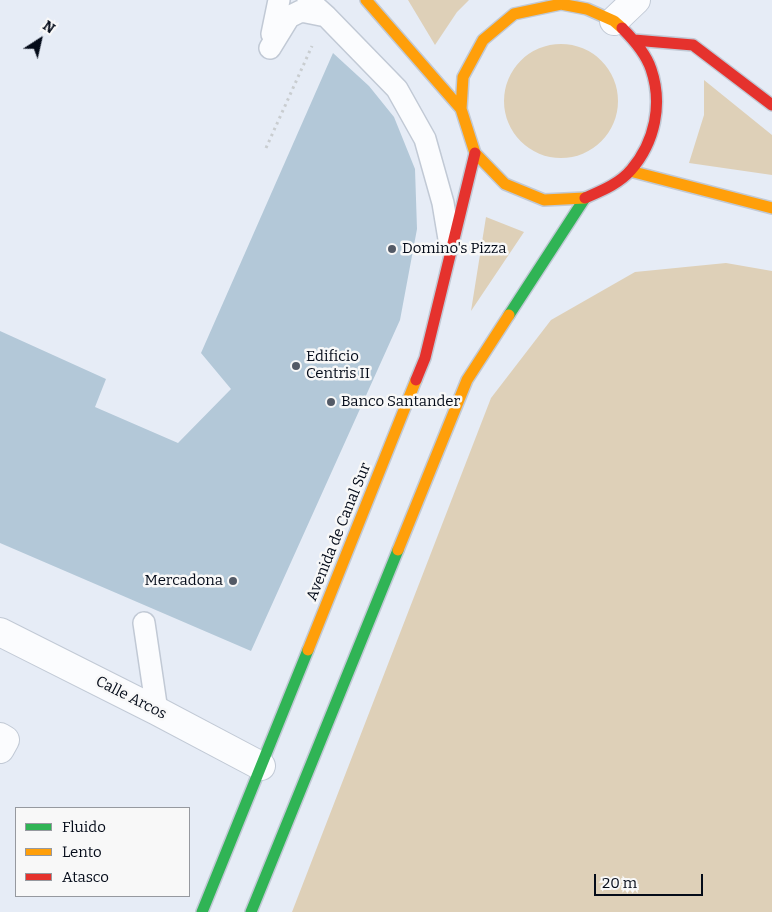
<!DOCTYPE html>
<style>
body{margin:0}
#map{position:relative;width:772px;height:912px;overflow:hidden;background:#e6ecf6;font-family:Bitter,serif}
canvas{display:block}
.legend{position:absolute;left:15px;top:807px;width:175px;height:90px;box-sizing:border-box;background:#f8f8f8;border:1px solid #96999f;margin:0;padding:6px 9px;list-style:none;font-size:15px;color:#040b19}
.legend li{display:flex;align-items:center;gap:10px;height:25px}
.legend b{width:25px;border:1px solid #96999f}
.north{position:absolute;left:15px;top:15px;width:50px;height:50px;-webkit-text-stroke:4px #f8f8f8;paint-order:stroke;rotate:35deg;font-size:14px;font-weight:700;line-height:20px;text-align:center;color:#040b19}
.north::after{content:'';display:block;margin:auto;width:18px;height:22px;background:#040b19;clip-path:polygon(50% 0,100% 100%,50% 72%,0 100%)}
.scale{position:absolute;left:594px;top:874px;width:109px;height:22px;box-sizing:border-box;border:2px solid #040b19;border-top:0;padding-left:6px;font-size:15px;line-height:18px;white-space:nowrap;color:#040b19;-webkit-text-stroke:4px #f8f8f8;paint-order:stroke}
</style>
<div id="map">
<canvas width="772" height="912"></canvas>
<ul class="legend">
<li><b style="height:6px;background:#30b455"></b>Fluido</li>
<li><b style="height:6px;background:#ff9f0a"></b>Lento</li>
<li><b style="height:6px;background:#e5322d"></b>Atasco</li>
</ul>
<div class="north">N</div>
<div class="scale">20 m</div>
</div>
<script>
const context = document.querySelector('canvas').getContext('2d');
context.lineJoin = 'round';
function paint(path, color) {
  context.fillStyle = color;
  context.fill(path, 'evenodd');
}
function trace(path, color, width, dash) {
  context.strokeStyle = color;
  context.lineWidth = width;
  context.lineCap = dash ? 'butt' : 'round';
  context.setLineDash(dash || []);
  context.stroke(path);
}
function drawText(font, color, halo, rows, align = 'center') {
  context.font = font + ' Bitter,serif';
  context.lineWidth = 5;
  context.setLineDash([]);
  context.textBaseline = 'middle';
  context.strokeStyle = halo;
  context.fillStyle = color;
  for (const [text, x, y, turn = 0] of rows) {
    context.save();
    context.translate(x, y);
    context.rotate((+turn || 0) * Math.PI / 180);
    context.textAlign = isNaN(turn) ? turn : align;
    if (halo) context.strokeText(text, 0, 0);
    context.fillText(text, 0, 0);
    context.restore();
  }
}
const green = new Path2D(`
 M 408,0 L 469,0 L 457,12 L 435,45 Z
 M504 101a57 57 0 1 1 114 0a57 57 0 1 1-114 0Z
 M 704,80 L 772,135 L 772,175 L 689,163 L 704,115 Z
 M 486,217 L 524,232 L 471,311 Z
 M 726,263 L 772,271 L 772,912 L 292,912 L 491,398 L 551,320 L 635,272 Z`);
const building = new Path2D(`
 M 333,53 L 369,86 L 394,117 L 415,169 L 417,229 L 400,320 L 251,651 L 0,543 L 0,331 L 106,379 L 95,407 L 178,443 L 231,389 L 201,353 Z`);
const path = new Path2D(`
 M 266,148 L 312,46`);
const lane = new Path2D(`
 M 308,0 L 326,16 L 397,89 L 425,139 L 443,203 L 450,245
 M 272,34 L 279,0
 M 270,48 L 289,17 L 301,11 L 326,16
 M 144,623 L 157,711`);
const street = new Path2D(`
 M 614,21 L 636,0
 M 0,632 L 157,711 L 261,766
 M 0,737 L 5,740 L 0,749`);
const fast = new Path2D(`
 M 509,315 L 585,198
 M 202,912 L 308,650
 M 251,912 L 398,550`);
const slow = new Path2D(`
 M 366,0 L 461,109 L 475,153 L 505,184 L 544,200 L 585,198
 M 461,109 L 463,77 L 483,40 L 514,14 L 561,4 L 587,9 L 614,21 L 622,28
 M 630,171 L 772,208
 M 398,550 L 467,380 L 509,315
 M 308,650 L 416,380`);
const jam = new Path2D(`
 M 634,40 L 693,45 L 772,105
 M 585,198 C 601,191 619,184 631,170 C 655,142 663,104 651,69 C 646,54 633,39 622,28
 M 416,380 L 425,358 L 475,153`);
const markers = [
 [392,249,5,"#535a66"],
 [296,366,5,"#535a66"],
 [331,402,5,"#535a66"],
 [233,581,5,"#535a66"]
];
const poiNames = [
 ["Domino's Pizza",402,249],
 ["Edificio",306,357],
 ["Centris II",306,374],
 ["Banco Santander",341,402],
 ["Mercadona",223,581,"right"]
];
const streetNames = [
 ["Avenida de Canal Sur",339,532,-68],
 ["Calle Arcos",131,698,27]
];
paint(green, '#ded0b8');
paint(building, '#b3c8d8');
trace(lane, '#c1c9d5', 24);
trace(street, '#c1c9d5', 30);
trace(fast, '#c1c9d5', 14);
trace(slow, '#c1c9d5', 14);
trace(jam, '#c1c9d5', 14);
trace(path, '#c9cdd0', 3, [2.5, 4]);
trace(lane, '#fbfcfe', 21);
trace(street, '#fbfcfe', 28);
trace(fast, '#30b455', 11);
trace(slow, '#ff9f0a', 11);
trace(jam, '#e5322d', 11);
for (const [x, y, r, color] of markers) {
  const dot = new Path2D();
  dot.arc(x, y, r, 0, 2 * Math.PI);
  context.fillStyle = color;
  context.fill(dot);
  trace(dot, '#f8f8f8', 2);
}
drawText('15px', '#040b19', '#f8f8f8', poiNames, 'left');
drawText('15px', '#040b19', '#f8f8f8', streetNames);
</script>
